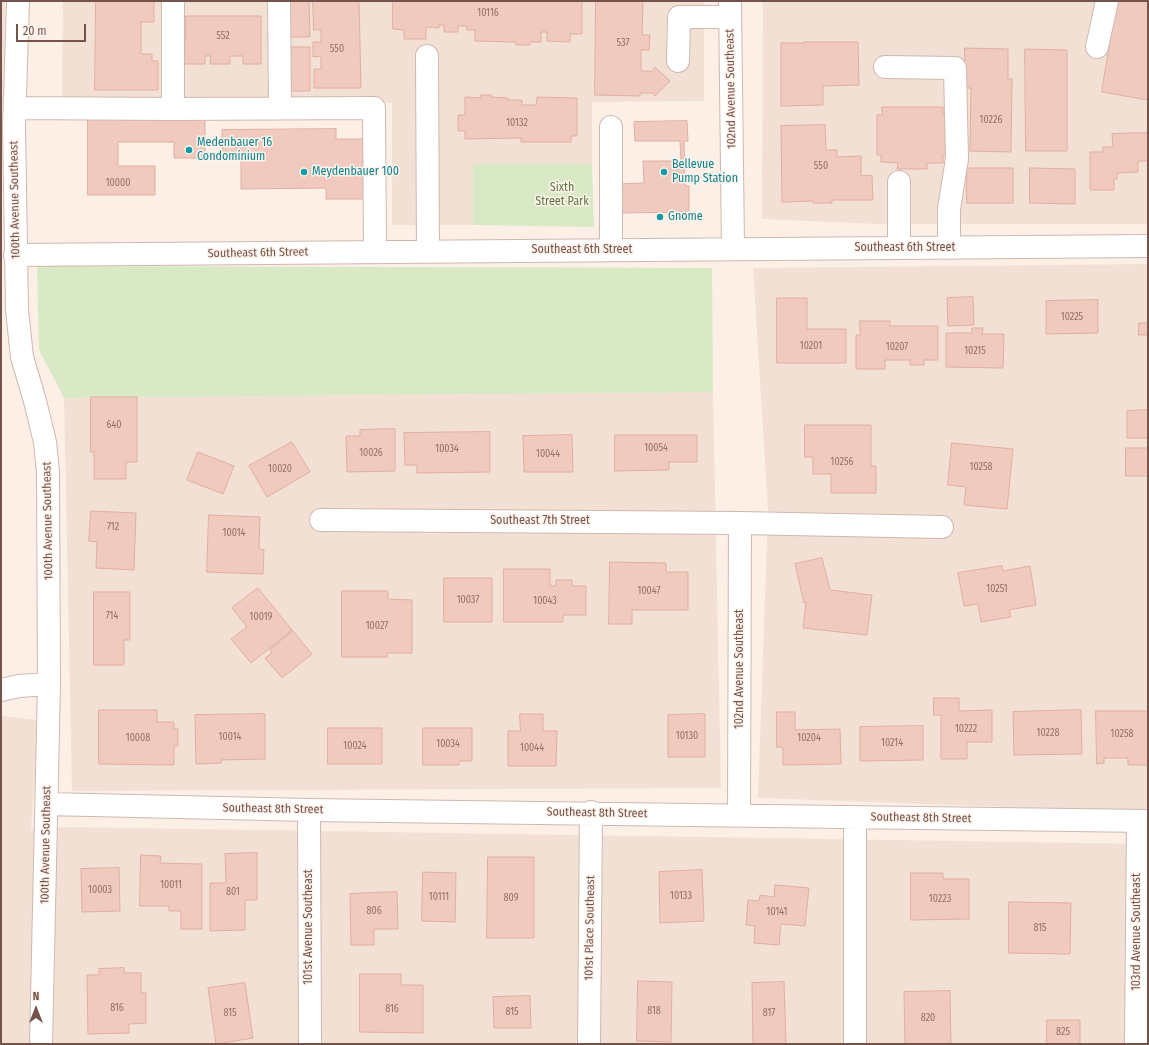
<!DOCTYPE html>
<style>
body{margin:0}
#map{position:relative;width:1149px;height:1045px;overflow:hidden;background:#fbefe6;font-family:"Fira Sans Condensed",sans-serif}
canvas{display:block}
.frame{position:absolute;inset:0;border:2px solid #74534c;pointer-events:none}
.north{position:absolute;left:16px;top:989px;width:40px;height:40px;-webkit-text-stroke:3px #fef4ec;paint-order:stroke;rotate:0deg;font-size:11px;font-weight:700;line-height:16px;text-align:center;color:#74534c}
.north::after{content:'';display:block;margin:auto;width:14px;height:18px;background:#74534c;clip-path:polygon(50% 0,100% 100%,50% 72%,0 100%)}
.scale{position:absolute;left:16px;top:24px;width:70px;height:18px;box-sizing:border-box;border:2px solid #74534c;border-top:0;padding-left:5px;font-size:12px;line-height:14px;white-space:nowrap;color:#74534c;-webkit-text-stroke:3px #fef4ec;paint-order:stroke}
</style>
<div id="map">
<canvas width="1149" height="1045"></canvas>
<div class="frame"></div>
<div class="north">N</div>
<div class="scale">20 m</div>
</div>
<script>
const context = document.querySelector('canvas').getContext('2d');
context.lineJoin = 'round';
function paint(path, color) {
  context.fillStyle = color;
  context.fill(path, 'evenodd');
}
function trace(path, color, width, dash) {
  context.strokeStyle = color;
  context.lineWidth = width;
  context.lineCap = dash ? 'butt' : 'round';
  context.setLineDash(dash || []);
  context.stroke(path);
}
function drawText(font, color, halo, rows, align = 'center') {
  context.font = font + ' "Fira Sans Condensed",sans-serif';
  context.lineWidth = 3;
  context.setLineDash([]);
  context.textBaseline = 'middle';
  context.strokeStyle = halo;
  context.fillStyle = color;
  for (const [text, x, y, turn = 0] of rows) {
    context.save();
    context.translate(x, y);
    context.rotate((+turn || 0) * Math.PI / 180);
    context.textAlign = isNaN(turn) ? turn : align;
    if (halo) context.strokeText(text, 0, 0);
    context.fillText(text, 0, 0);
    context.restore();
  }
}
const residential = new Path2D(`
 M 1,1 L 5,1 L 1,181 Z
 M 63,1 L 704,1 L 704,101 L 592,102 L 592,164 L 473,165 L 473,225 L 392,225 L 392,103 L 62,102 Z
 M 763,1 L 1148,1 L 1148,224 L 876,224 L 762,219 Z
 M 1148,264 L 1148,812 L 758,798 L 768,511 L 753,268 Z
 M 713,392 L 721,788 L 72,791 L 64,398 Z
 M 1,716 L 39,720 L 31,830 L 67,827 L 1148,844 L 1148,1044 L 1,1044 Z`);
const green = new Path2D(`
 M 473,164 L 592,164 L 594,227 L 473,225 Z
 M 37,266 L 712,268 L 713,392 L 64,398 L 39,350 Z`);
const building = new Path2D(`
 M 96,1 L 154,1 L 154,22 L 141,22 L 141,54 L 152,54 L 152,61 L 158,61 L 158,90 L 95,90 Z
 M 289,1 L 309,1 L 310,37 L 290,37 Z
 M 313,1 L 359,1 L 361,88 L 314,88 L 314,69 L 321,69 L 321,56 L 313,57 L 313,42 L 321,42 L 321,30 L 314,30 Z
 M 393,1 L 582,1 L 582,34 L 570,34 L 570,42 L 547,41 L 547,32 L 541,32 L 541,42 L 530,42 L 530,45 L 516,45 L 516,42 L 475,41 L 475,30 L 467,30 L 467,26 L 458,26 L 458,32 L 444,32 L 444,25 L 439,25 L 439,28 L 426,27 L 426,39 L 404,39 L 404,30 L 393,29 Z
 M 596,1 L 643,1 L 642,35 L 650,35 L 649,50 L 641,50 L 641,71 L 649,71 L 651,72 L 655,67 L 670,81 L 655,96 L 652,93 L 640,93 L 640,96 L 595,95 Z
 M 1117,1 L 1148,1 L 1148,100 L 1102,92 Z
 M 186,16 L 261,16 L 261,64 L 243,64 L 243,56 L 230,56 L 230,64 L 210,64 L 211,56 L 205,56 L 205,64 L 185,64 Z
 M 804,42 L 858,42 L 859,85 L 823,86 L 823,105 L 781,106 L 781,43 L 804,43 Z
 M 290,47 L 310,47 L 310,91 L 290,91 Z
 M 965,48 L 1008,49 L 1008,79 L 1012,79 L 1011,152 L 970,151 L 971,88 L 965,88 Z
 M 1025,49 L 1067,50 L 1067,151 L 1026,151 Z
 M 481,95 L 491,95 L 491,97 L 508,98 L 508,100 L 522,100 L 522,105 L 536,105 L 537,97 L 577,98 L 577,136 L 571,136 L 571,142 L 521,142 L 521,138 L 465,139 L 465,131 L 458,131 L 458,115 L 465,115 L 465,97 L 481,98 Z
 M 882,107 L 943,107 L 943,115 L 948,115 L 947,155 L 943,155 L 943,163 L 927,163 L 927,169 L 897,169 L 898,163 L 881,162 L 881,155 L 877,155 L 877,115 L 882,115 Z
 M 88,113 L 205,113 L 205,158 L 174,158 L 174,142 L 118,142 L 118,166 L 155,166 L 155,195 L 88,195 Z
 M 687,121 L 688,141 L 684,141 L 685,186 L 689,186 L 689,212 L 620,213 L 619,184 L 644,183 L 643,161 L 681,161 L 680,141 L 635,141 L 634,122 Z
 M 825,125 L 826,150 L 837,150 L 837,157 L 861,156 L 861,176 L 872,175 L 873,200 L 832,200 L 832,203 L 813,203 L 813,201 L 782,202 L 781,126 Z
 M 336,129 L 336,139 L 367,139 L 367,199 L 326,199 L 326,188 L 241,189 L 241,157 L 222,157 L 222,130 Z
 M 1148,133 L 1148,161 L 1138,161 L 1138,172 L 1117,173 L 1117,179 L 1114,179 L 1114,190 L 1090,190 L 1090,152 L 1103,152 L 1103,147 L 1113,147 L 1112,134 Z
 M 967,168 L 1013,168 L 1013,203 L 967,203 Z
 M 1030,168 L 1075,169 L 1075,204 L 1030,203 Z
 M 973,297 L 974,325 L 948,326 L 947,298 Z
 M 777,298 L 807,298 L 807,329 L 846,329 L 846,363 L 777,363 Z
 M 1098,300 L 1098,333 L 1046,334 L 1046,301 Z
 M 860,321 L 890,321 L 890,326 L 938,326 L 938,360 L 924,360 L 924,365 L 910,365 L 910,360 L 885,360 L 885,369 L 856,369 L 856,335 L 860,335 Z
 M 1139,323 L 1148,323 L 1148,335 L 1139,335 Z
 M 972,328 L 983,328 L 982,334 L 1004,334 L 1003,368 L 946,367 L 946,333 L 972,333 Z
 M 91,397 L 137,397 L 137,462 L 126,462 L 126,479 L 94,479 L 94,452 L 91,452 Z
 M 1148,410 L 1148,438 L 1127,438 L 1127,411 Z
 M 805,425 L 871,425 L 871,466 L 876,466 L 876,493 L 831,493 L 831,474 L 813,474 L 813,457 L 805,457 Z
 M 395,429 L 395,471 L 347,472 L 346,436 L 360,436 L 360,430 Z
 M 490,432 L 490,472 L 417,473 L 417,465 L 405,465 L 404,433 Z
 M 572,435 L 573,472 L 524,472 L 523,436 Z
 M 615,435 L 697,435 L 697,462 L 669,462 L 669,470 L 615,471 Z
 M 292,442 L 310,472 L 267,497 L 249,466 Z
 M 952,443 L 1013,449 L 1007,509 L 964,505 L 966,487 L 948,485 Z
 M 1126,448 L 1148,448 L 1148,476 L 1126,476 Z
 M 198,452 L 234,466 L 223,494 L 187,480 Z
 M 91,511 L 136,513 L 134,570 L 96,568 L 97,542 L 89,541 Z
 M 209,515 L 260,517 L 259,549 L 264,550 L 263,574 L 207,572 Z
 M 822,558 L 830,590 L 872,595 L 867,635 L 803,628 L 806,602 L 804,603 L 795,564 Z
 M 610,562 L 666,563 L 666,572 L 688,572 L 688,610 L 632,610 L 632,624 L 609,624 Z
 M 1002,566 L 1003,571 L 1030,566 L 1036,605 L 1009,610 L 1011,617 L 981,622 L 978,604 L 964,606 L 958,573 Z
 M 504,569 L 550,569 L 550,586 L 556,586 L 556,580 L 572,580 L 572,586 L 586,586 L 586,615 L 563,615 L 563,622 L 504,622 Z
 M 444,578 L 492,578 L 492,622 L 444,622 Z
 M 258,588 L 292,630 L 251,663 L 231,639 L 247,627 L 232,608 Z
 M 342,591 L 388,591 L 388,599 L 412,600 L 412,653 L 387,653 L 387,657 L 342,657 Z
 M 94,592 L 130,592 L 130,640 L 124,640 L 124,665 L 94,665 Z
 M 293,631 L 312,654 L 282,678 L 265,658 L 272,653 L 270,650 Z
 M 934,698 L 959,698 L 959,711 L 992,710 L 992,742 L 967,742 L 967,759 L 941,759 L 941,715 L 934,715 Z
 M 99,710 L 157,710 L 157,722 L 174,722 L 174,729 L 178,729 L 178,746 L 174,746 L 174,765 L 99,764 Z
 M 1081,710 L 1082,754 L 1014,755 L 1013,712 Z
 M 1096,711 L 1148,711 L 1148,765 L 1128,765 L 1128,758 L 1104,758 L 1104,763 L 1097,764 Z
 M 777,712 L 795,712 L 795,730 L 840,729 L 841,764 L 783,765 L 783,747 L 777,747 Z
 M 265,714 L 265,759 L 221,760 L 221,763 L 196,764 L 195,715 Z
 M 520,714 L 543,714 L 543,731 L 557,731 L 556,766 L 508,766 L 508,731 L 520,731 Z
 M 705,714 L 705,757 L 668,757 L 668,715 Z
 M 923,726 L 923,760 L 860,761 L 860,727 Z
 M 328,728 L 382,728 L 382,764 L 328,764 Z
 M 423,728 L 472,728 L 472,761 L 459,761 L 459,765 L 423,765 Z
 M 257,853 L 257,900 L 245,900 L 245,930 L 210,931 L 210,883 L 226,883 L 225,854 Z
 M 141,855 L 161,856 L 160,863 L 202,864 L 202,929 L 181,929 L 181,911 L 169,911 L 169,906 L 140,906 Z
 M 488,857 L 534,857 L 534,938 L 487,938 Z
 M 119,868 L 120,911 L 82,912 L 81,869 Z
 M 702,870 L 704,921 L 660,923 L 659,872 Z
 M 423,872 L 456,873 L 455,922 L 422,921 Z
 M 911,873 L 943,873 L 943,879 L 969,879 L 969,919 L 911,920 Z
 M 775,885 L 809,888 L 805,926 L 781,924 L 779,945 L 754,943 L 755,926 L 746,925 L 748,900 L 759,901 L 760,895 L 774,897 Z
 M 397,892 L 398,929 L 374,929 L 374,945 L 351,945 L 350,894 Z
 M 1009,902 L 1071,903 L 1070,954 L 1009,953 Z
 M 124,968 L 124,973 L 141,973 L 141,993 L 146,993 L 146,1023 L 129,1024 L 129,1033 L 88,1034 L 87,975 L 99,975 L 99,969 Z
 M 360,974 L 401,974 L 401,985 L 423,985 L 423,1033 L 360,1032 Z
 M 638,981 L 672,982 L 671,1042 L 637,1041 Z
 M 784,982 L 786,1044 L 753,1044 L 752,983 Z
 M 245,983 L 253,1038 L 216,1044 L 208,988 Z
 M 950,991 L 951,1044 L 905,1044 L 904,992 Z
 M 530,996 L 531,1028 L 494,1028 L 493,997 Z
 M 1047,1020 L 1080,1020 L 1080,1044 L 1047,1044 Z`);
const minor = new Path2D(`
 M 18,1 L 14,127 L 17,310 L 22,357 L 35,401 L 45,442 L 48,472 L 49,684 L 41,1044
 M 173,1 L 173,109 L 374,108 L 375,251
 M 279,1 L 280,108
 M 730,1 L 733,248
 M 1097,47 L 1107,1
 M 427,56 L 428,251
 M 678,61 L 679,17 L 730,17
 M 885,67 L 955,68 L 957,159 L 949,209 L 949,248
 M 15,108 L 173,109
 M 611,127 L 611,249
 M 899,248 L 899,182
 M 15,255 L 1148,246
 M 321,520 L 740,523 L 942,527
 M 1,690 L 19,686 L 49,684
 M 47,804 L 309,810 L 1148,821
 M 309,810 L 310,1044
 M 739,815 L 740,523
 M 589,1044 L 591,812
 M 855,1044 L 855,817
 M 1136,1044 L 1138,821`);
const markers = [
 [189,150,4,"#0f9aa8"],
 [304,172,4,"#0f9aa8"],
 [664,172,4,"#0f9aa8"],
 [660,217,4,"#0f9aa8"]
];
const numberNames = [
 ["10116",488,13],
 ["552",223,36],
 ["537",623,43],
 ["550",337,49],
 ["10226",991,120],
 ["10132",517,123],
 ["550",821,166],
 ["10000",118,183],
 ["10225",1072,317],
 ["10201",811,346],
 ["10207",897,347],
 ["10215",975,351],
 ["640",114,425],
 ["10054",656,448],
 ["10034",447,449],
 ["10026",371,453],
 ["10044",548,454],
 ["10256",842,462],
 ["10258",981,467],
 ["10020",280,469],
 ["712",113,527],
 ["10014",234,533],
 ["10251",997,589],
 ["10047",649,591],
 ["10037",468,600],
 ["10043",545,601],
 ["714",112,616],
 ["10019",261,617],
 ["10027",377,626],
 ["10222",966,729],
 ["10228",1048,733],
 ["10258",1122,734],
 ["10130",687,736],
 ["10014",230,737],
 ["10008",138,738],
 ["10204",809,738],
 ["10214",892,743],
 ["10034",448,744],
 ["10024",355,746],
 ["10044",532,748],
 ["10011",171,885],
 ["10003",100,890],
 ["801",233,892],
 ["10133",681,896],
 ["10111",439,897],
 ["809",511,898],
 ["10223",940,899],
 ["806",374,911],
 ["10141",777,912],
 ["815",1040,928],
 ["816",117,1008],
 ["816",392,1009],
 ["818",654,1011],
 ["815",512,1012],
 ["815",230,1013],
 ["817",769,1013],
 ["820",928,1018],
 ["825",1063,1032]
];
const streetNames = [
 ["102nd Avenue Southeast",731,89,-91],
 ["100th Avenue Southeast",15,200,-91],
 ["Southeast 6th Street",905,248],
 ["Southeast 6th Street",582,250],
 ["Southeast 6th Street",258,253,-1],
 ["100th Avenue Southeast",48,521,-91],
 ["Southeast 7th Street",540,521],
 ["102nd Avenue Southeast",740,669,-90],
 ["Southeast 8th Street",273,809,1],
 ["Southeast 8th Street",597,813,1],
 ["Southeast 8th Street",921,818,1],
 ["100th Avenue Southeast",46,845,-89],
 ["101st Avenue Southeast",309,927,-90],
 ["101st Place Southeast",590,928,-89],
 ["103rd Avenue Southeast",1137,932,-90]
];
const cultureNames = [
 ["Medenbauer 16",197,143],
 ["Condominium",197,157],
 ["Bellevue",672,165],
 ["Pump Station",672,179],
 ["Meydenbauer 100",312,172],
 ["Gnome",668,217]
];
const parkNames = [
 ["Sixth",562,188],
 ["Street Park",562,202]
];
paint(residential, '#f3e0d5');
paint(green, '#d9e9c5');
paint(building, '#f0cabf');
trace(building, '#e2aea0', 1);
trace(minor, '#cfb8b0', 24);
trace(minor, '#fff', 22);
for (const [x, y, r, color] of markers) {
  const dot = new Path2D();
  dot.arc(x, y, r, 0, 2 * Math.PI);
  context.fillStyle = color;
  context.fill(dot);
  trace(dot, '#fef4ec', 1.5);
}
drawText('10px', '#937169', null, numberNames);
drawText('12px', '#74534c', '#fef4ec', streetNames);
drawText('12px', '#0d838f', '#fef4ec', cultureNames, 'left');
drawText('12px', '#5d7944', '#fef4ec', parkNames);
</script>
